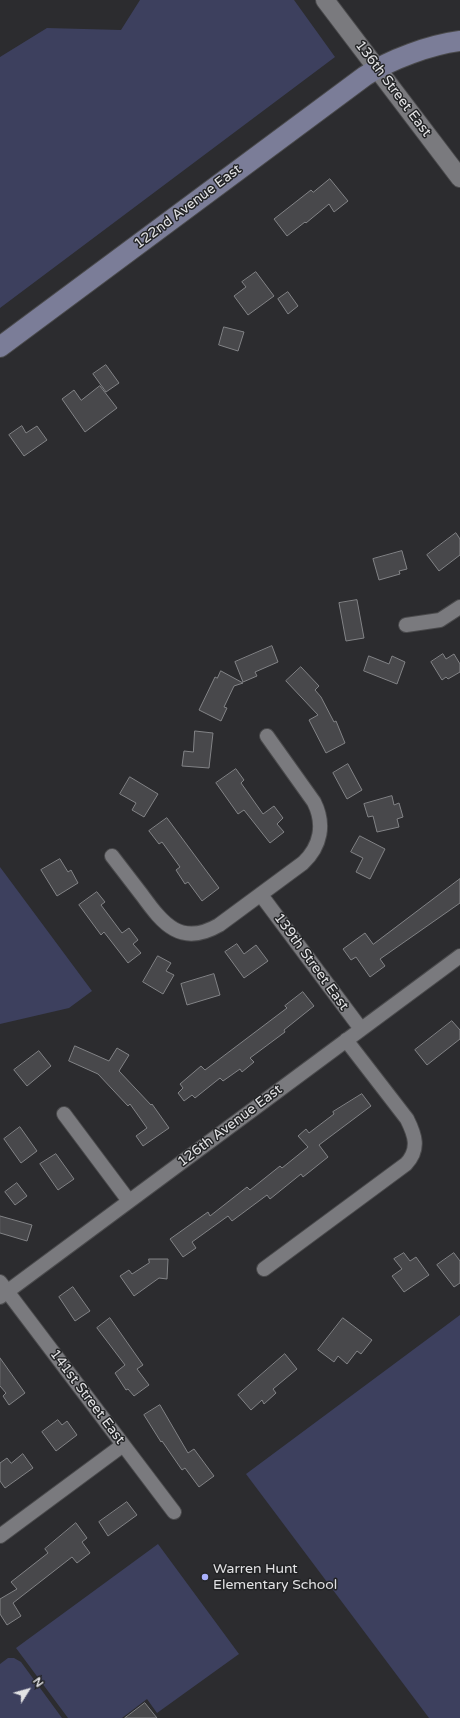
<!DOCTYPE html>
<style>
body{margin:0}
#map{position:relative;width:460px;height:1718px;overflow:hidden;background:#2c2c2f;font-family:"Varela Round",sans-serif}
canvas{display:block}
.north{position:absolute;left:8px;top:1670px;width:40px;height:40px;-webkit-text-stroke:3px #222325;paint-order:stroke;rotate:53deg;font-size:11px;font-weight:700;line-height:16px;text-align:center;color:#e2e2e4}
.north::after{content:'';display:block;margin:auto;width:14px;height:18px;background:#e2e2e4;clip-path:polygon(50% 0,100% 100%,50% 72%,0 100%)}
</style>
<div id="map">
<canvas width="460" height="1718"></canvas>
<div class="north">N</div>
</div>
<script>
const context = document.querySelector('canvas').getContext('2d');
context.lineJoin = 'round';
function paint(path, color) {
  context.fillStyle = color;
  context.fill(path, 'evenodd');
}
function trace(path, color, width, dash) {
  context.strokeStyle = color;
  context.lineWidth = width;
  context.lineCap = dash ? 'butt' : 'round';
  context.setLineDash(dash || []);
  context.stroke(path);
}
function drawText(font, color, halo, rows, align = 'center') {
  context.font = font + ' "Varela Round",sans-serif';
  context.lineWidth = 3;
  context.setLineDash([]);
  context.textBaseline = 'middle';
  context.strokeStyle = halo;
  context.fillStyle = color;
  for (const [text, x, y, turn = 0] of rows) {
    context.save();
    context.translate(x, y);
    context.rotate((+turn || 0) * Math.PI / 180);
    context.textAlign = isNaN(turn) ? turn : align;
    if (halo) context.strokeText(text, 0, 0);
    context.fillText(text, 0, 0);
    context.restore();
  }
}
const green = new Path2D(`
 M 140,0 L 294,0 L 335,57 L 0,308 L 0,57 L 47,28 L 121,30 Z
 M 0,867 L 92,991 L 69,1008 L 0,1024 Z
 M 460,1315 L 460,1718 L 429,1718 L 246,1474 Z
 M 158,1544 L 239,1654 L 157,1713 L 147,1699 L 122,1718 L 68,1718 L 16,1648 Z
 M 8,1658 L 14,1658 L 21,1662 L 62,1718 L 0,1718 L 0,1664 Z`);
const building = new Path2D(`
 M 330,179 L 348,201 L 334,212 L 329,204 L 306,223 L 305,222 L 287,236 L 274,219 L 311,190 L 313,192 Z
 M 256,272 L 274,296 L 248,315 L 234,296 L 246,287 L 242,282 Z
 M 288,292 L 298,306 L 288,314 L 278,299 Z
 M 224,327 L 244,332 L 238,351 L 219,345 Z
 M 106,365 L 119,383 L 106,392 L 93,374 Z
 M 100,386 L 117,408 L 85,432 L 62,399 L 74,390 L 81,400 Z
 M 22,426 L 26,433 L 37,426 L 47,440 L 24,456 L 9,435 Z
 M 456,533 L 460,539 L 460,555 L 439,571 L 427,555 Z
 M 402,551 L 407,569 L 399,571 L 400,574 L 379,580 L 373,559 Z
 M 357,600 L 364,638 L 346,641 L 339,603 Z
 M 272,646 L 278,662 L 255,672 L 257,676 L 243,682 L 235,662 Z
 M 443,654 L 446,659 L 454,654 L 460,664 L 460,672 L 448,679 L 446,677 L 442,680 L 431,662 Z
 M 369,656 L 389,664 L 392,656 L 405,662 L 397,684 L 364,671 Z
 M 301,667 L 319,686 L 315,690 L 321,697 L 334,722 L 336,721 L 345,743 L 326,753 L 309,720 L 318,715 L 286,681 Z
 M 221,671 L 243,683 L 234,686 L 224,707 L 227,708 L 221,721 L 199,710 L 215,677 L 217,678 Z
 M 195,731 L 213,733 L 209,768 L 182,766 L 184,751 L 193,752 Z
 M 348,764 L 362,790 L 347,799 L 333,773 Z
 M 236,769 L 244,780 L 241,783 L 263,814 L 274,806 L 283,818 L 277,824 L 284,832 L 270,843 L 244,810 L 238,814 L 216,783 Z
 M 130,777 L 158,794 L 144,817 L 132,810 L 136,803 L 120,794 Z
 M 392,796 L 394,805 L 399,803 L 403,817 L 397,819 L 399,827 L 377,832 L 373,816 L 368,817 L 364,804 Z
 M 167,818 L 219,888 L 202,901 L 188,882 L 185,884 L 176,870 L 180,867 L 162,842 L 159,844 L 149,831 Z
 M 360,836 L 385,849 L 370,879 L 356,872 L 363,858 L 351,852 Z
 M 60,859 L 68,872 L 71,870 L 78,883 L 57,896 L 41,870 Z
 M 460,879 L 460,903 L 380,959 L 385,966 L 370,977 L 356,957 L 351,960 L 343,949 L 365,933 L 373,944 Z
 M 97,892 L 105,902 L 101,905 L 122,933 L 129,928 L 138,940 L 133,944 L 141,953 L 128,963 L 104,932 L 101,935 L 79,905 Z
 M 237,944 L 244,954 L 256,945 L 268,961 L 244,978 L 225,952 Z
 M 158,956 L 171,963 L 166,971 L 174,975 L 163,994 L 143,982 Z
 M 214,974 L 220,995 L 187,1005 L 181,984 Z
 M 303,992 L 314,1006 L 284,1030 L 285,1032 L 250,1058 L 254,1062 L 242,1072 L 240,1069 L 223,1081 L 220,1078 L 195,1098 L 192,1095 L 184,1101 L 178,1093 L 183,1088 L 180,1084 L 201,1066 L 205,1070 L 287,1008 L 285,1006 Z
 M 452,1021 L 460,1030 L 460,1039 L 427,1065 L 415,1050 Z
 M 75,1046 L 109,1061 L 117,1048 L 129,1055 L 119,1071 L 151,1105 L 152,1104 L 169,1128 L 143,1146 L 136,1136 L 147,1128 L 130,1104 L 128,1106 L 98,1074 L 69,1061 Z
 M 39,1051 L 51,1066 L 27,1086 L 14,1070 Z
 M 362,1094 L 371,1106 L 319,1145 L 328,1157 L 303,1177 L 301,1174 L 270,1199 L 267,1195 L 232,1221 L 228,1216 L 192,1242 L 196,1248 L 183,1257 L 170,1239 L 208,1212 L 210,1216 L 247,1187 L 250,1190 L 280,1166 L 282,1168 L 308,1147 L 298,1136 L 306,1129 L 309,1133 L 334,1114 L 333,1112 Z
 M 20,1127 L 37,1151 L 21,1163 L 4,1139 Z
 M 56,1154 L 74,1179 L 58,1190 L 40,1164 Z
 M 17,1183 L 27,1196 L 15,1205 L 5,1192 Z
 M 0,1216 L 32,1225 L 27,1241 L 0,1233 Z
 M 404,1253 L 410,1261 L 416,1257 L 429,1275 L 404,1292 L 392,1276 L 402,1269 L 394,1259 Z
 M 454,1253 L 460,1261 L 460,1283 L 454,1287 L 437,1265 Z
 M 149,1259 L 168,1259 L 167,1279 L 159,1278 L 134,1296 L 120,1276 L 129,1270 L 132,1274 L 149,1263 Z
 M 73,1287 L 90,1311 L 75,1321 L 59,1297 Z
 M 110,1318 L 143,1365 L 137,1369 L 149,1385 L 134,1396 L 128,1389 L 126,1390 L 115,1373 L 125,1365 L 97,1328 Z
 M 343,1318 L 372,1340 L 361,1354 L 357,1351 L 347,1364 L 338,1356 L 334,1362 L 318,1350 Z
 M 285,1354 L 297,1369 L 273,1389 L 276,1393 L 264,1404 L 262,1400 L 251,1410 L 238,1395 Z
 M 0,1358 L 25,1393 L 9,1405 L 3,1396 L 6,1393 L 0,1386 Z
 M 160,1405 L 188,1453 L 194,1449 L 214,1476 L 199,1487 L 185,1468 L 182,1470 L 162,1441 L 161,1442 L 144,1415 Z
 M 58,1420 L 62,1425 L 67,1421 L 77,1435 L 56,1451 L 42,1432 Z
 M 23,1454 L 33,1468 L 5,1488 L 0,1481 L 0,1463 L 7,1458 L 11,1463 Z
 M 127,1502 L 137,1515 L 108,1536 L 99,1522 Z
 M 76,1523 L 87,1538 L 82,1542 L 90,1553 L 77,1563 L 72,1557 L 13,1603 L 21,1616 L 7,1625 L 0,1614 L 0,1599 L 17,1589 L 11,1582 L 48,1553 L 45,1549 Z
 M 145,1703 L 157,1718 L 125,1718 Z`);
const minor = new Path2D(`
 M 406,625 L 440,620 L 460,607
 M 112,856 C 122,869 132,882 142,895 C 163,924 181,947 219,925 L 303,863 C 321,846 325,824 314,802 L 267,736
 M 261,895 L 361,1029
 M 64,1114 L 129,1201
 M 264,1269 L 406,1164 C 420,1149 415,1135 407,1119 L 346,1040
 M 0,1282 L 174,1512
 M 0,1297 L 460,956
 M 0,1536 L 123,1445`);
const tertiary = new Path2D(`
 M 325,0 L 460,178`);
const secondary = new Path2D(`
 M 0,347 L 365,76 C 391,59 430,45 460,41`);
const markers = [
 [205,1577,4,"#a9b0fc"]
];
const streetNames = [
 ["136th Street East",393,89,53],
 ["122nd Avenue East",188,207,-37],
 ["139th Street East",311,962,54],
 ["126th Avenue East",230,1126,-37],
 ["141st Street East",87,1397,53]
];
const poiNames = [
 ["Warren Hunt",213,1569],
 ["Elementary School",213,1585]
];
paint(green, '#3d405e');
paint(building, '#48484b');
trace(building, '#828386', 1);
trace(minor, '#4a4a4c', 16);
trace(tertiary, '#4a4a4c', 20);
trace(secondary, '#4a4a4c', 22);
trace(minor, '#7a7a7e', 14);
trace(tertiary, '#7a7a7e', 18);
trace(secondary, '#7b7d98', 20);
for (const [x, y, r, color] of markers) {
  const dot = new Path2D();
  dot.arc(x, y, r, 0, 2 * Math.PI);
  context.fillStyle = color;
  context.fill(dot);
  trace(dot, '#222325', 1.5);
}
drawText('14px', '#e2e2e4', '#222325', streetNames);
drawText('14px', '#e2e2e4', '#222325', poiNames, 'left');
</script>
